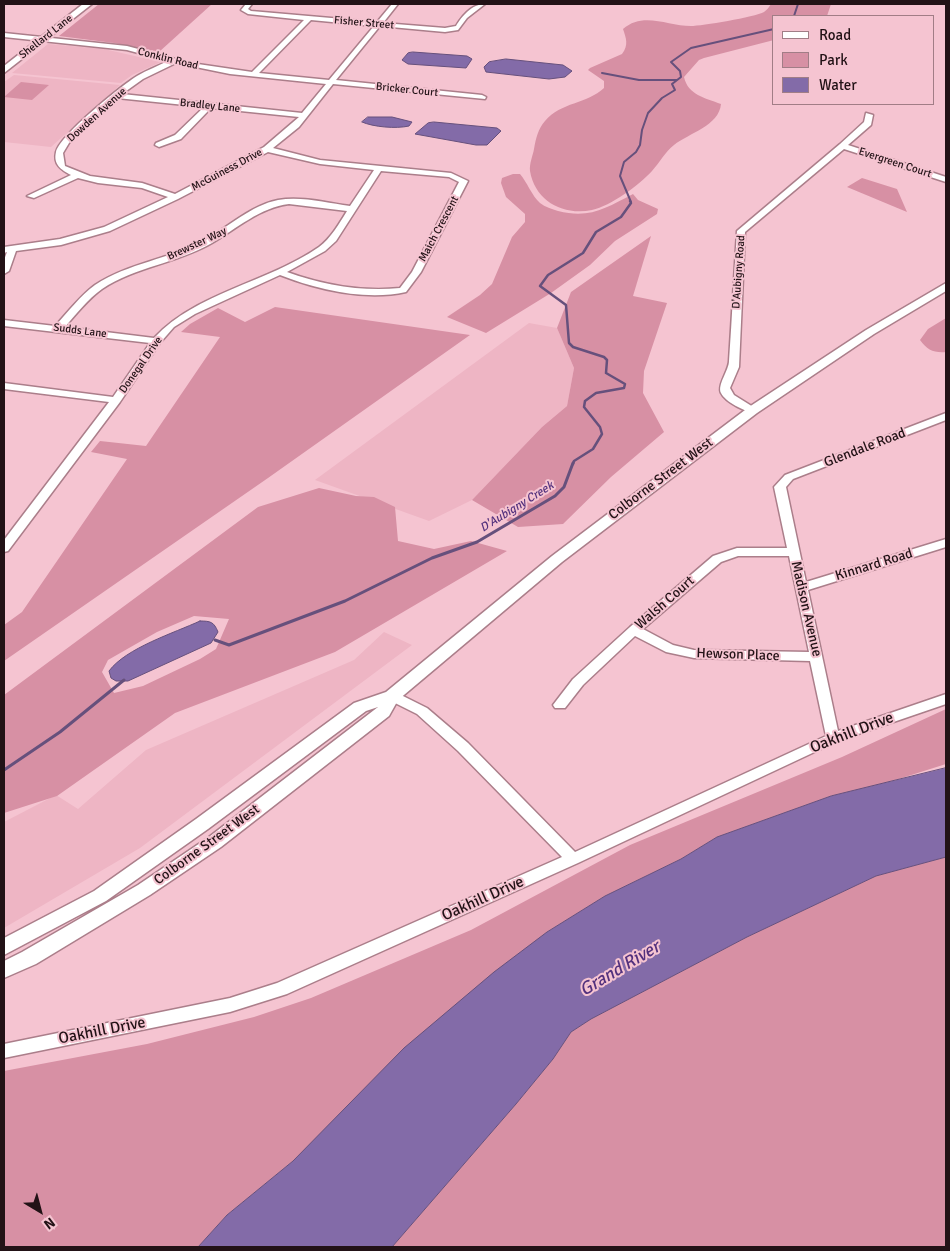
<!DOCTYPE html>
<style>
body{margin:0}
#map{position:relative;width:950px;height:1251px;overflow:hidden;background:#f5c4d1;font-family:Signika,sans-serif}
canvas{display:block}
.frame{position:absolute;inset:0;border:5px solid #221216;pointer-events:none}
.legend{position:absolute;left:772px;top:15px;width:162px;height:90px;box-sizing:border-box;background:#f5c4d1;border:1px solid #a17d86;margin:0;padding:6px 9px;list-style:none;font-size:15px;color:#221216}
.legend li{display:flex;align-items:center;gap:10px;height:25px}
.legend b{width:25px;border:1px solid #a17d86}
.north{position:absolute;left:15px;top:1186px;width:50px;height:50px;-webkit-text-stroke:4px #f5c4d1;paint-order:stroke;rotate:143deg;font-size:14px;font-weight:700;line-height:20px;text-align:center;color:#221216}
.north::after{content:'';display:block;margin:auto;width:18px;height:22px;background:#221216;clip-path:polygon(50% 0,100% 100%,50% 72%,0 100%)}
</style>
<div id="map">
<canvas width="950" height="1251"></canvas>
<div class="frame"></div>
<ul class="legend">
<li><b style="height:6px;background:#fff"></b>Road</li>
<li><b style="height:14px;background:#d790a4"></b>Park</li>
<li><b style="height:14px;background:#836ba8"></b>Water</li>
</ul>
<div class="north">N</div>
</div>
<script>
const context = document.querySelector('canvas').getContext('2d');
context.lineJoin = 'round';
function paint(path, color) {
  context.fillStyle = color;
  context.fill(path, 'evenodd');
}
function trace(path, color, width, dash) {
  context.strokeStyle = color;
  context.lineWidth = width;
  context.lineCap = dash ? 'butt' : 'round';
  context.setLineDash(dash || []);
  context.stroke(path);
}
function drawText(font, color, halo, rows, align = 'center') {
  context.font = font + ' Signika,sans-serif';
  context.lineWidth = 4;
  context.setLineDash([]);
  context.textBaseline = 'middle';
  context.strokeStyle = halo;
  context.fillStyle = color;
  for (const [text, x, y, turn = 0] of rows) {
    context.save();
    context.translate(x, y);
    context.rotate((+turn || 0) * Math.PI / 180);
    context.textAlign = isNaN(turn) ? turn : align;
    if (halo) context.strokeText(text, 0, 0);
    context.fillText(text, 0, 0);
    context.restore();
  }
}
const built = new Path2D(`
 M 48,44 L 104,49 L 161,62 L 132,75 L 121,83 L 12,73 Z
 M 14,75 L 120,85 L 51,147 L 4,142 L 4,82 Z
 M 529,323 L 557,328 L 574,368 L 567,406 L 542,427 L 472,500 L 429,521 L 315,480 Z
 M 384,632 L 412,645 L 140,848 L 4,928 L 4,822 L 56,795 L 78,809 L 146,750 L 354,660 Z`);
const green = new Path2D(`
 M 99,4 L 212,4 L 159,52 L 114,43 L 59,36 Z
 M 771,4 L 831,4 L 827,16 L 774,16 L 774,40 L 704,58 L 699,60 L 684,77 C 688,95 705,98 721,104 C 719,126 689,133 674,145 C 665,152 660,162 652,171 C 639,185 611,206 592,210 C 563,216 535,201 530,171 C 529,164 533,155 534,149 C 536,138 538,129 545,121 C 561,102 587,104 604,88 L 604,81 L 588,70 L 590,68 L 622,54 C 629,45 626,38 623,29 C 643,11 668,26 691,26 C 701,26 755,17 764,12 C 767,10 769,7 771,4 Z
 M 21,82 L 49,85 L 32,100 L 4,97 Z
 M 513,174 L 520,174 C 527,182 532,196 540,203 C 545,207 552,209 558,211 C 590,219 606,208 633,194 L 638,200 L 658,209 L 657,214 L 615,241 L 590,265 L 551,293 L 486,333 L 447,317 L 480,295 L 492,284 L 512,237 L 525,222 L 525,214 L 506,197 L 501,183 L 502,178 Z
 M 862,178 L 897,189 L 907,212 L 847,187 Z
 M 651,236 L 633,296 L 667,303 L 644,371 L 643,393 L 664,432 L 611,477 L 563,524 L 518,527 L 472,500 L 542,427 L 567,406 L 574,368 L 557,328 L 571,292 Z
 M 275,307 L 470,335 L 268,478 L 4,661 L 4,625 L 22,612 L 127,459 L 91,452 L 100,441 L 146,446 L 220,337 L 181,332 L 190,324 L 218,308 L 245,322 Z
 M 946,318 L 946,352 C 934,353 927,350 920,340 L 928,329 Z
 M 319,488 L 356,496 L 374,497 L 395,507 L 398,541 L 434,549 L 471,541 L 507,551 L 335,652 L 175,713 L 57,796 L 4,813 L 4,695 L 258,507 ZM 194,616 L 229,619 L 216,649 L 200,659 L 143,686 L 114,693 L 102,672 L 108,660 L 157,632 Z
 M 946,709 L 946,764 L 883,784 L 831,796 L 717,837 L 681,859 L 605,896 L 547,932 L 293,1161 L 227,1215 L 198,1247 L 4,1247 L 4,1071 L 147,1044 L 254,1017 L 311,998 L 471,930 L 630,845 L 842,757 Z
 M 946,857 L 946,1247 L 392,1247 L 516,1104 L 553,1059 L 571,1032 L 591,1019 L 747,937 L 876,876 Z`);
const water = new Path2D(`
 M 413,52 L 467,56 L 472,59 L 466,68 L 408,64 L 402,60 L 408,53 Z
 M 506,59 L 563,65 L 572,71 L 565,77 L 549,79 L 486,72 L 484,67 L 489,62 Z
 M 368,117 L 392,117 L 412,122 L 409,126 C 396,129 373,127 362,122 Z
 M 434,122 L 497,128 L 501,131 L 487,145 L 476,145 L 415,134 L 428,123 Z
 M 200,621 C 211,621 214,622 218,632 L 211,643 L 128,681 L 116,681 L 111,678 L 109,671 C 126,648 174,633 200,621 Z
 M 946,768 L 946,857 L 876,876 L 747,937 L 591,1019 L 571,1032 L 553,1059 L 516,1104 L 392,1247 L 198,1247 L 227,1215 L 293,1161 L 404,1048 L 494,972 L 547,932 L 605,896 L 681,859 L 717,837 L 831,796 Z`);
const streamFar2 = new Path2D(`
 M 794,16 L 798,4
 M 602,73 L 639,80 L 677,80
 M 631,202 L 620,176 L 624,162 L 636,152 L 640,145 L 642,130 L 648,113 L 662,98 L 675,90 L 672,84 L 681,77 L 680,71 L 671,62 L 691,48 L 774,29`);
const streamFar1 = new Path2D(`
 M 573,464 L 574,461 L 593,449 L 602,434 L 600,427 L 584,407 L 585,401 L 596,393 L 624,388 L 625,384 L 606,373 L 607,360 L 604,357 L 573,347 L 569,343 L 566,305 L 540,286 L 548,275 L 583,253 L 596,232 L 621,217 L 631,203 L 630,201`);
const stream = new Path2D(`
 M 215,640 L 229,645 L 345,601 L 432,558 L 477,542 L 555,496 L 564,487 L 573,463
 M 4,770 L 60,732 L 124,680`);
const minor = new Path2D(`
 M 246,4 L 252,4 L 248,9 L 251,11 L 377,22 L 392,4 L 398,4 L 383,23 L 445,28 L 456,26 C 462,16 472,4 485,4 L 467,18 L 458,30 L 445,32 L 380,26 L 336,80 L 482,95 L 486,97 L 485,99 L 333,84 L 299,127 L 273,148 L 320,160 L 451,173 L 468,181 L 421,272 L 406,292 C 366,301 318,290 280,275 L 195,314 L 174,327 L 160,343 L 120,402 L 8,551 L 4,552 L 4,540 L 109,402 L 4,389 L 4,383 L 113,397 L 150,343 L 4,326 L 4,320 L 55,326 C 68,312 80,296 95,285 C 128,263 170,259 205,240 C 228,227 252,205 278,200 C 302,196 327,203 350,206 L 374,170 L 320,164 L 268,152 L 178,199 L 110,231 L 61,245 L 16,251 L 9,271 L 4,274 L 4,260 L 7,252 L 4,253 L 4,247 L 60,239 L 104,227 L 168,197 L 142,188 L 98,183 L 78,178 L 34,198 L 27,196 L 71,175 C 61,170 53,164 56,152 C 60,135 121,86 137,76 C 147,70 158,66 168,61 L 127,50 L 4,37 L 4,33 L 127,46 L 191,63 L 252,72 L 304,20 L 248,14 L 241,10 ZM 311,20 L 374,26 L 329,80 L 259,73 ZM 176,63 L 230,74 L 326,84 L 302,113 L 122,94 L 143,79 ZM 117,98 L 204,107 L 175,135 L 156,143 L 155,145 L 159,147 L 181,139 L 211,108 L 299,117 L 264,147 L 175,194 L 142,183 L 90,176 L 65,166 L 63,153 L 69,143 ZM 381,171 L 449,177 L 459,182 L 412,272 L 400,288 C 363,292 322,285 287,272 L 325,251 L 336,241 ZM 289,204 L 347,211 C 339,224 331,238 319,247 C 267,283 197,292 154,338 L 65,327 C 76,314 88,299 102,289 C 135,267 178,263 212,243 C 236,229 261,207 289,204 Z
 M 866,113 L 873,115 L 871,125 L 848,145 L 946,177 L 946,182 L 844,149 L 745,232 L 739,367 L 730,388 L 734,395 L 758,410 L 757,412 C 748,414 725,402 721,393 C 717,385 729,370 729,361 C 732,318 734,274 737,231 L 840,144 L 864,122 Z
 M 946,413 L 946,420 L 793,479 L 786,487 L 806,582 L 946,539 L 946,547 L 808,590 L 838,731 L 946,694 L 946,704 L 838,741 L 578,863 L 287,994 L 230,1012 L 4,1058 L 4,1044 L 230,998 L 277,983 L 562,857 L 458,751 L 417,714 L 387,699 L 385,696 L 387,693 L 397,693 L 427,708 L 468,743 L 575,852 L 826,736 L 810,661 L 694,658 L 666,652 L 635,636 L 583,685 L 565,708 L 555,708 L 553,705 L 573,679 L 630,627 L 713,556 L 737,548 L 787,548 L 774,487 L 785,475 ZM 738,556 L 789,556 L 809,652 L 694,650 L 673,645 L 643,629 L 721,562 Z`);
const major = new Path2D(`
 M 83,4 L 92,4 L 4,73 L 4,66 Z
 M 946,283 L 946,291 L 874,334 L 757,413 L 562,562 L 398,700 L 389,716 L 221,847 L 150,895 L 36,964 L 4,978 L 4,961 L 22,952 L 138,885 L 209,837 L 378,707 L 366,711 L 208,829 L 106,901 L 4,955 L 4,938 L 94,891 L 196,819 L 354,703 L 386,692 L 552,556 L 749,407 L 866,330 Z`);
const farStreetnames = [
 ["Fisher Street",364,23,5],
 ["Shellard Lane",46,37,-38],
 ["Conklin Road",168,59,14],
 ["Bricker Court",407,90,6],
 ["Bradley Lane",210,106,6],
 ["Dowden Avenue",97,115,-42],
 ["Evergreen Court",895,163,18],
 ["McGuiness Drive",227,170,-28],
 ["Maich Crescent",439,229,-62],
 ["Brewster Way",197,244,-25],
 ["D'Aubigny Road",739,272,-86],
 ["Sudds Lane",80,331,7],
 ["Donegal Drive",141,365,-55]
];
const farWaternames = [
 ["D'Aubigny Creek",517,507,-32]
];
const streetNames = [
 ["Glendale Road",865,448,-21],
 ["Colborne Street West",661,479,-37],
 ["Kinnard Road",874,565,-17],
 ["Walsh Court",665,603,-41],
 ["Madison Avenue",806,609,77],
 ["Hewson Place",738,655,2],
 ["Colborne Street West",207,845,-36]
];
const nearStreetnames = [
 ["Oakhill Drive",852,733,-21],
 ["Oakhill Drive",483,899,-24],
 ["Oakhill Drive",102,1031,-11]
];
const nearWaternames = [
 ["Grand River",620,969,-31]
];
paint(built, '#eeb5c4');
paint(green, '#d790a4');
paint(water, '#836ba8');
trace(water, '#66507c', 1);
trace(streamFar2, '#66507c', 2);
trace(streamFar1, '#66507c', 2.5);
trace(stream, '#66507c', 3);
trace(minor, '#ab7e8a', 3);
trace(major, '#ab7e8a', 3);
paint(minor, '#fff');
paint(major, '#fff');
drawText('11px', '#221216', '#f5c4d1', farStreetnames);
drawText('italic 12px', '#53317d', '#f5c4d1', farWaternames);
drawText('14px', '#221216', '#f5c4d1', streetNames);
drawText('16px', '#221216', '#f5c4d1', nearStreetnames);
drawText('italic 18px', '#53317d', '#f5c4d1', nearWaternames);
</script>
